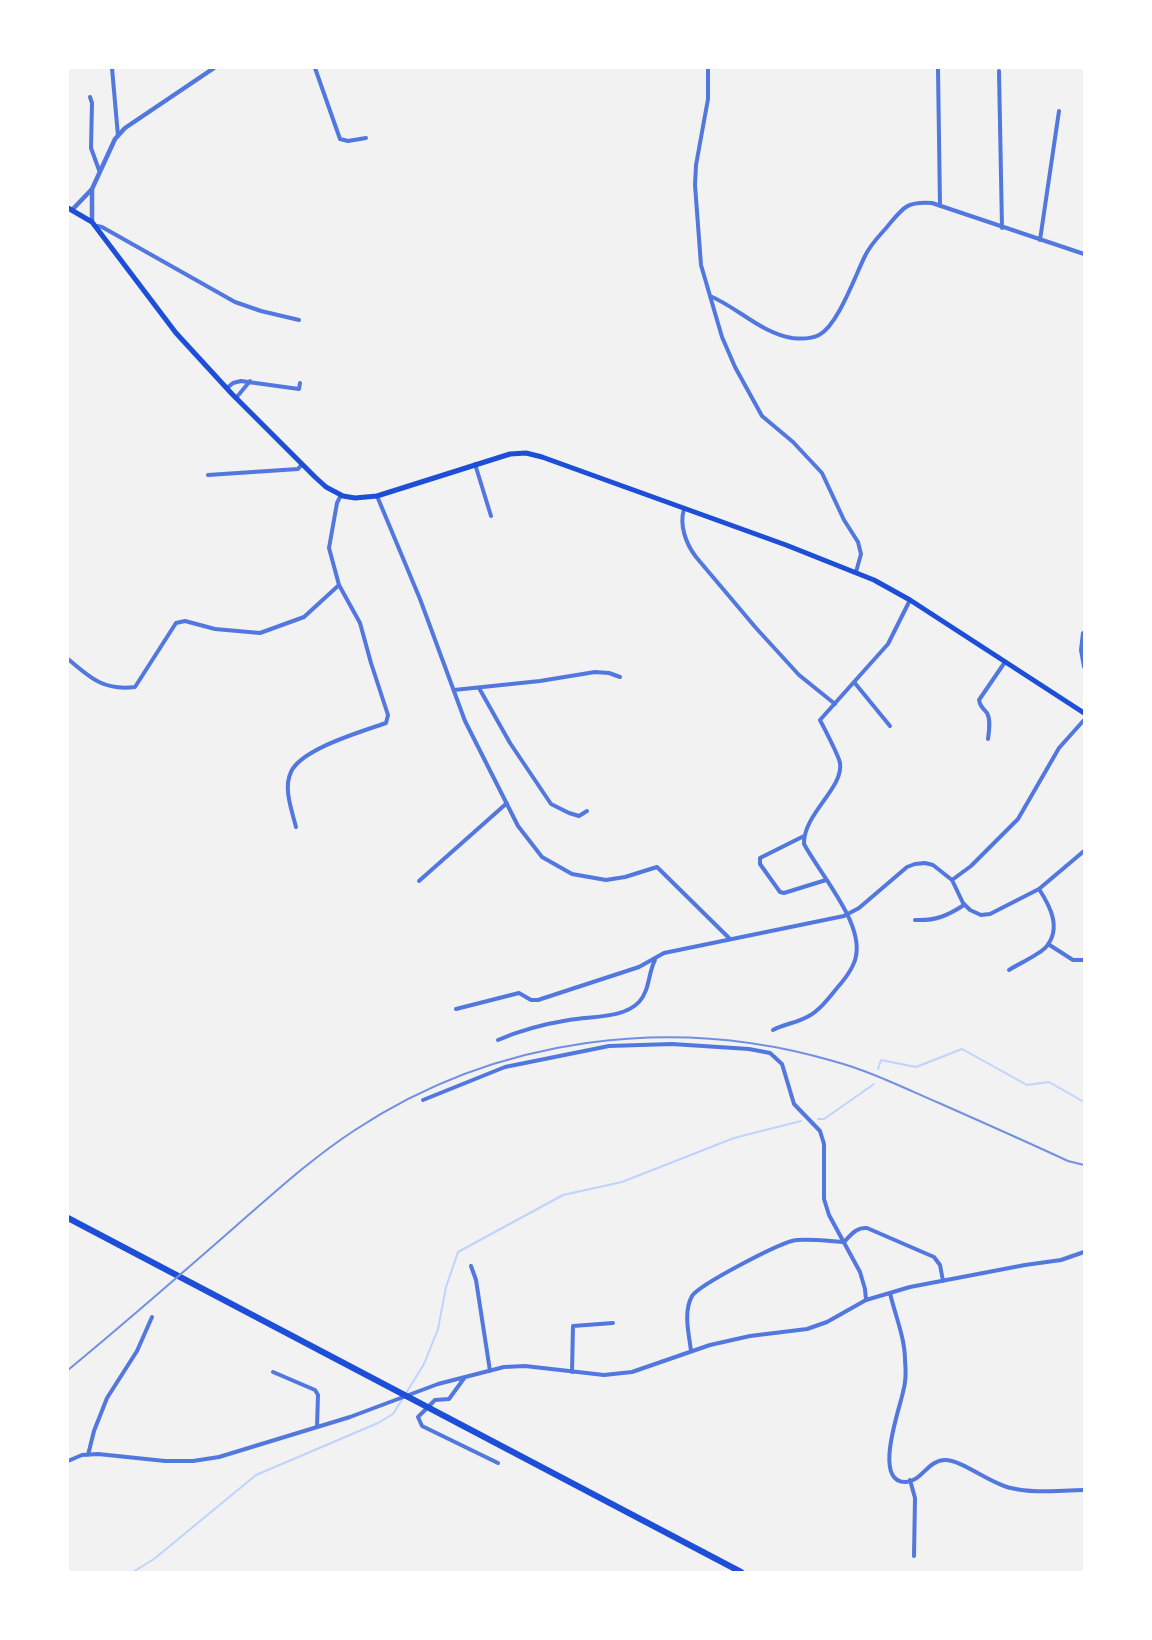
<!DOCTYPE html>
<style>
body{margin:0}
#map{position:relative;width:1152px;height:1640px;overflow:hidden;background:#f2f2f2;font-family:"IBM Plex Serif",serif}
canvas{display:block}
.frame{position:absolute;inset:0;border:69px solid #fff;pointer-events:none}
</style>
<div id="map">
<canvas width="1152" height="1640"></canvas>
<div class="frame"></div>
</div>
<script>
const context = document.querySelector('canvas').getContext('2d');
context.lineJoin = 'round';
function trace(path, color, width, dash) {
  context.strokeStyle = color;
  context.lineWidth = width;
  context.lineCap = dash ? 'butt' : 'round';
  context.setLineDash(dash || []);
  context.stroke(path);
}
const stream = new Path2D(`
 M 878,1069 L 881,1060 L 916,1067 L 962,1049 L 1027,1085 L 1049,1082 L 1084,1102
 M 818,1119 L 824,1119 L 874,1084
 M 133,1572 L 154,1559 L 256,1475 L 378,1423 L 393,1414 L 424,1364 L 438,1329 L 446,1287 L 458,1252 L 563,1195 L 622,1182 L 734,1138 L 801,1121`);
const minor = new Path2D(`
 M 112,68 L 118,136
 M 315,68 L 340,139 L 348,141 L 366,138
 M 708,68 L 708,99 L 696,165 L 695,185 L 701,265 L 722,337 L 735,367 L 762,416 L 793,442 L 822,473 L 844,520 L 858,542 L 861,554 L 856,572
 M 938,69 L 940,206
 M 999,71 L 1002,228
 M 90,97 L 92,103 L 91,148 L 99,170
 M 97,226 L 102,227 L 235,302 L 261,311 L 299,320
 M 1040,240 L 1059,111
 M 710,296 C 737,307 761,333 792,338 C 800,339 811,339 819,335 C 838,325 855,276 865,256 C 870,245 879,236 887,227 C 903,208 906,201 932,203 L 1084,254
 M 227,388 L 233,383 L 241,381 L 299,389 L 300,383
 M 236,398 L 250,381
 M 475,464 L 491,516
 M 208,475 L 298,469 L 302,464
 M 377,496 L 420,599 L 465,721 L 518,826 L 542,857 L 572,874 L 606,880 L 625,877 L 657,867 L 730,939
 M 684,509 C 679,525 686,544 696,557 L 756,628 L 799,675 L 835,704
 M 1083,633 L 1081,650 L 1084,667
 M 68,659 C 90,678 104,691 135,687 L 176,623 L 185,621 L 215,629 L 260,633 L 304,617 L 339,585
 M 854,682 L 890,726
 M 479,688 L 510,743 L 551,804 L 569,813 L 579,816 L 587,811
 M 454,690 L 540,681 L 595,672 L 609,673 L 620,677
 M 988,739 C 989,731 991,720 987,713 C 983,708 980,707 979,700 L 1005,662
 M 296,827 C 292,811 283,788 291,772 C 301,749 363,731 386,723 L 388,715 L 371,663 L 360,623 L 339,585 L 329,548 L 337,503 L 341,495
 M 804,836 L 760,858 L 760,864 L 780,892 L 784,893 L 826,880
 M 952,880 L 971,866 L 1018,819 L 1059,748 L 1084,720
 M 419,881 L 507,803
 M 915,920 C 935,921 947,916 964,905
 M 1048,944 L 1073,960 L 1084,960
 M 1009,970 C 1018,964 1039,955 1046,947 C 1062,928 1050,906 1039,889
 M 456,1009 L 519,993 L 531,1000 L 538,1000 L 639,967 L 664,953 L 844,916 L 859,908 L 907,867 L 915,864 L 925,863 L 933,865 L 952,880 L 963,903 L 970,910 L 981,915 L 990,914 L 1039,889 L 1084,851
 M 773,1030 C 784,1024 796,1023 807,1017 C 819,1011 829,998 837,988 C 845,979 854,968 856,956 C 863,922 820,874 804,844 C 803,814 844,788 840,763 C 838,754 825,730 820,720 L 888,644 L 910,600
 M 498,1040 C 521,1030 544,1024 569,1020 C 590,1016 623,1019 639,1002 C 650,990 648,973 655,960
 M 423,1100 L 505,1067 L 609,1046 L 672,1044 L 749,1049 L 770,1053 L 782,1064 L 794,1104 L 820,1131 L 824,1144 L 824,1199 L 829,1215 L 860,1272 L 865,1289 L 866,1300
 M 471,1266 L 476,1280 L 490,1371
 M 890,1293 C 895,1315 905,1338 905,1360 C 906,1370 906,1382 903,1392 C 900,1408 872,1483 906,1482 C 922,1481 928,1460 945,1460 C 962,1460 991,1484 1011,1488 C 1035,1494 1061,1490 1084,1490
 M 691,1351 C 689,1334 683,1312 692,1296 C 699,1285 782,1241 797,1240 C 812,1239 829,1241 844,1242 C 851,1235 856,1227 867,1228 L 934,1257 L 940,1265 L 943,1281
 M 273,1372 L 315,1390 L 318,1395 L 317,1427
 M 572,1372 L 573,1326 L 613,1323
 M 465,1377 L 449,1399 L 435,1400 L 418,1417 L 422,1426 L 498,1463
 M 88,1455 L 94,1431 L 107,1398 L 137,1351 L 152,1317
 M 68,1461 L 82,1455 L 98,1454 L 165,1461 L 193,1461 L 219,1457 L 350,1417 L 438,1384 L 504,1367 L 525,1366 L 604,1375 L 632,1372 L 710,1345 L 750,1336 L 807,1329 L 827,1322 L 866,1300 L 910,1287 L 1025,1265 L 1061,1260 L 1084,1252
 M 910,1480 L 915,1498 L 914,1556`);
const tertiary = new Path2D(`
 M 92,189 L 92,222
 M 72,210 L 92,189 L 115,139 L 125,128 L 214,68`);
const secondary = new Path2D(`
 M 68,208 L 92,222 L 176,333 L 232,394 L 315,477 L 326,487 L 343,496 L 355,498 L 377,496 L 510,454 L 526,453 L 542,457 L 786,545 L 874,580 L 910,600 L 1084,713`);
const primary = new Path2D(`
 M 68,1218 L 741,1572`);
const rail = new Path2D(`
 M 68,1370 C 125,1323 180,1275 236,1226 C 274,1193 312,1158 355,1130 C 496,1037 672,1014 833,1061 C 870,1071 904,1088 939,1103 C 982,1122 1025,1141 1068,1161 L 1084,1165`);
trace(stream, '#bfd3fe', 2);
trace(minor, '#5277de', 4);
trace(tertiary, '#5277de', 4.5);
trace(secondary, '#1d4ed8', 5);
trace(primary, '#1d4ed8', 6);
trace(rail, '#7290e2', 2);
</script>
